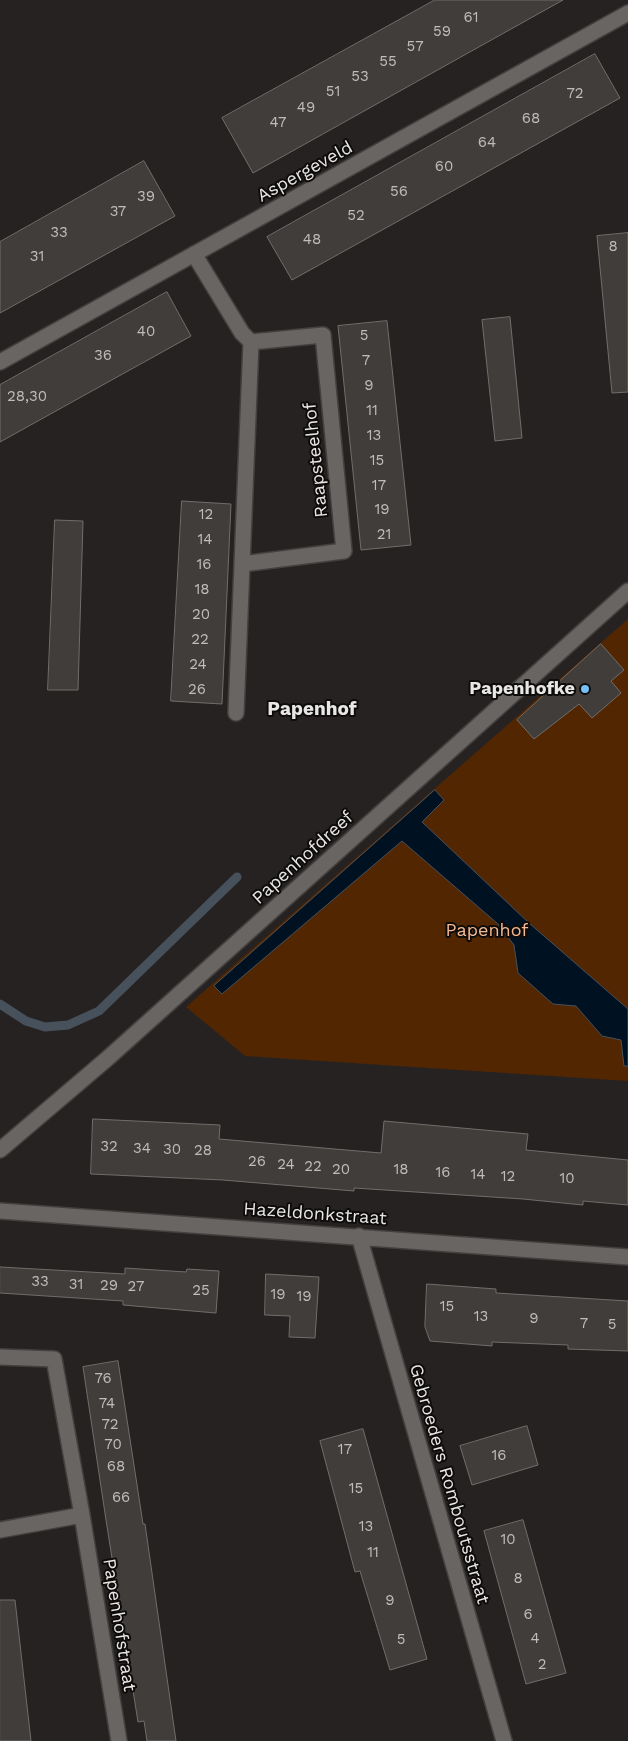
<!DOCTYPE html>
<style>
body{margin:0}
canvas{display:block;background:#262221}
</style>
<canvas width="628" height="1741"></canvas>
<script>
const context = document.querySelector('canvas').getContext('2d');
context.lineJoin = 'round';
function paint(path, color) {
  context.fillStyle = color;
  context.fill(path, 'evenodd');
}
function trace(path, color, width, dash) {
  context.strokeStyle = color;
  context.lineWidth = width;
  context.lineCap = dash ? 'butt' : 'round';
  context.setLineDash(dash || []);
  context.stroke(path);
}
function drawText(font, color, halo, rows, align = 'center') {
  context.font = font + ' "Work Sans",sans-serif';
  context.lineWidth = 4;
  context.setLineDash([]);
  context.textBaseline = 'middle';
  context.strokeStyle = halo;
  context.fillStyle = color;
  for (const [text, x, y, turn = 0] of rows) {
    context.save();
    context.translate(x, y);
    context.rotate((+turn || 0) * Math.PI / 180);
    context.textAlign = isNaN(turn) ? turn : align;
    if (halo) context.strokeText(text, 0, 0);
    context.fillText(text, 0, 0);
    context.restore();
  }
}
const green = new Path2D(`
 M 628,619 L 628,1081 L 245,1056 L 186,1007 Z`);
const water = new Path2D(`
 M 435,790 L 444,800 L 422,822 L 529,923 L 628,1009 L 628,1066 L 624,1066 L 621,1040 L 602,1036 L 576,1006 L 553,1004 L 518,973 L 514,945 L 498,924 L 402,841 L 222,994 L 214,986 Z`);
const stream = new Path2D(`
 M 0,1004 L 26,1021 L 45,1027 L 68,1025 L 99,1011 L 237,877`);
const building = new Path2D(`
 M 435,0 L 563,0 L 253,173 L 222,118 Z
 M 595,54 L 620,98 L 292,280 L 267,237 Z
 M 144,161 L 175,216 L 0,313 L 0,242 Z
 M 628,233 L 628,392 L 612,393 L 597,236 Z
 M 167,292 L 191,336 L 0,442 L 0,385 Z
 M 510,317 L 522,438 L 495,441 L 482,320 Z
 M 387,321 L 411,545 L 361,550 L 338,326 Z
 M 182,501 L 231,504 L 222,704 L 171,701 Z
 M 55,520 L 83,521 L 78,690 L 48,690 Z
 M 601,644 L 624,670 L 611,681 L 621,693 L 592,718 L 579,704 L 534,739 L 517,720 Z
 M 93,1119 L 220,1125 L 219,1139 L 381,1153 L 384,1121 L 528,1134 L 526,1150 L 628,1160 L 628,1205 L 583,1201 L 583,1205 L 523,1199 L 354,1188 L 354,1191 L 223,1180 L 91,1174 Z
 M 0,1267 L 125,1274 L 125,1268 L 186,1272 L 187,1269 L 219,1271 L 216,1313 L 123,1305 L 123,1301 L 0,1293 Z
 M 266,1274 L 319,1277 L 315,1338 L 289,1337 L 290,1316 L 265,1315 Z
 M 427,1284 L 496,1289 L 496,1293 L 628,1301 L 628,1351 L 568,1349 L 568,1345 L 492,1342 L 492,1346 L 430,1341 L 425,1327 Z
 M 118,1361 L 143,1524 L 145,1524 L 176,1741 L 147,1741 L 144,1721 L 138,1722 L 106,1520 L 83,1367 Z
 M 527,1426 L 538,1465 L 472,1485 L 460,1446 Z
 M 363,1429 L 427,1659 L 390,1670 L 360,1571 L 355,1572 L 320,1441 Z
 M 523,1520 L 566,1673 L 526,1684 L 484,1531 Z
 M 0,1600 L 15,1600 L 31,1741 L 0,1741 Z`);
const street = new Path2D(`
 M 194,254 L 242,333 L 251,342 L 236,713
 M 0,362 L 628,13
 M 242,564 L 344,551 L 323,335 L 251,342
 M 0,1150 L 108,1058 L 628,591
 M 0,1211 L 628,1257
 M 359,1236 L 504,1741
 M 0,1357 L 54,1359 L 82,1515 L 119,1741
 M 0,1530 L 82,1515`);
const markers = [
 [585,689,5,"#75c0f6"]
];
const numberNames = [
 ["61",471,18],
 ["59",442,32],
 ["57",415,47],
 ["55",388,62],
 ["53",360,77],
 ["51",333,92],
 ["72",575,94],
 ["49",306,108],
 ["68",531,119],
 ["47",278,123],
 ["64",487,143],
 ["60",444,167],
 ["56",399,192],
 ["39",146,197],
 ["37",118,212],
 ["52",356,216],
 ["33",59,233],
 ["48",312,240],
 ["8",613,247],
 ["31",37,257],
 ["40",146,332],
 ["5",364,336],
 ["36",103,356],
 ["7",366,361],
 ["9",369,386],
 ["28,30",27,397],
 ["11",372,411],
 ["13",374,436],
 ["15",377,461],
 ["17",379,486],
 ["19",382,510],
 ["12",206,515],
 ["21",384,535],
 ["14",205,540],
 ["16",204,565],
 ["18",202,590],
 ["20",201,615],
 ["22",200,640],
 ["24",198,665],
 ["26",197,690],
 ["32",109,1147],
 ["34",142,1149],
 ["30",172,1150],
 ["28",203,1151],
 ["26",257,1162],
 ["24",286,1165],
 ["22",313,1167],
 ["20",341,1170],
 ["18",401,1170],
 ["16",443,1173],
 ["14",478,1175],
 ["12",508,1177],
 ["10",567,1179],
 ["33",40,1282],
 ["31",76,1285],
 ["29",109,1286],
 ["27",136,1287],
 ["25",201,1291],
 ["19",278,1295],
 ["19",304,1297],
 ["15",447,1307],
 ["13",481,1317],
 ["9",534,1319],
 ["7",584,1324],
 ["5",612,1325],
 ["76",103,1379],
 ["74",107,1404],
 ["72",110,1425],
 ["70",113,1445],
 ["17",345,1450],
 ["16",499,1456],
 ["68",116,1467],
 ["15",356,1489],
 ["66",121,1498],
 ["13",366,1527],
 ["10",508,1540],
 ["11",373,1553],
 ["8",518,1579],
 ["9",390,1601],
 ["6",528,1615],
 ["4",535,1639],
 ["5",401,1640],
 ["2",542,1665]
];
const streetNames = [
 ["Aspergeveld",305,172,-29],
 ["Raapsteelhof",316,460,-96],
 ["Papenhofdreef",303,858,-42],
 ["Hazeldonkstraat",315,1214,4],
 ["Gebroeders Romboutsstraat",449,1484,74],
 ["Papenhofstraat",119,1625,81]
];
const poiNames = [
 ["Papenhofke",575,689]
];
const parkNames = [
 ["Papenhof",487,931]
];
const neighbourhoodNames = [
 ["Papenhof",312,709]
];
paint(green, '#522601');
paint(water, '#001121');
trace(water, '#46515c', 1);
trace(stream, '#46515c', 9);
paint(building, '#403d3a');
trace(building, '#716d6b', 1);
trace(street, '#43413f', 18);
trace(street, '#696563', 15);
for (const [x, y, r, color] of markers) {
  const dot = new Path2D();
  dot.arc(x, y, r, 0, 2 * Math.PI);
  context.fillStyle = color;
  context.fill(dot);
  trace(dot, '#0e0c0b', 2);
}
drawText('15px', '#bfbcbb', null, numberNames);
drawText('18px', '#e9e7e6', '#0e0c0b', streetNames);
drawText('bold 18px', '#e9e7e6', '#0e0c0b', poiNames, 'right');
drawText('18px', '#f4b993', '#0e0c0b', parkNames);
drawText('bold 19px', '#e9e7e6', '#0e0c0b', neighbourhoodNames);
</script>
